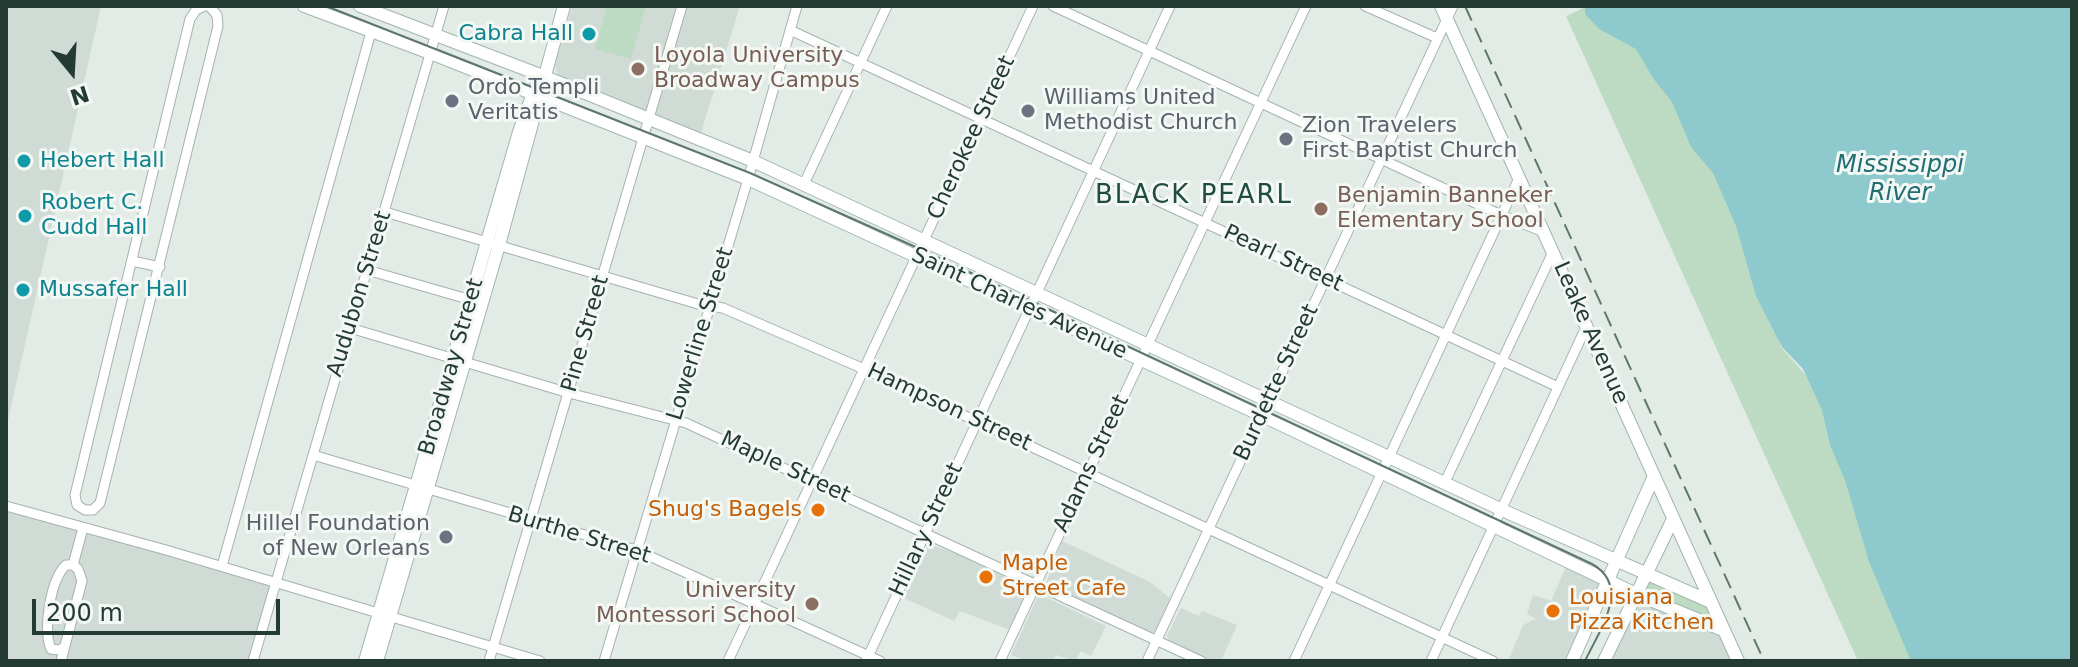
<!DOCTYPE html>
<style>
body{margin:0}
#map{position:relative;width:2078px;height:667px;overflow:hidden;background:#e2ebe6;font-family:"DejaVu Sans",sans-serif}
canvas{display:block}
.frame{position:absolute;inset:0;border:8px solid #233b32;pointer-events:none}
.north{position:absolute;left:32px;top:32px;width:80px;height:80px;-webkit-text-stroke:6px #f3f8f5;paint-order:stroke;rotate:162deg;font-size:22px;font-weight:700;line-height:32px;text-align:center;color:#233b32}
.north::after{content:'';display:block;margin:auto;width:28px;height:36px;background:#233b32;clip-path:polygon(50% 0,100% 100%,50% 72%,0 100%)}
.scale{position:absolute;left:32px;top:599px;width:248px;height:36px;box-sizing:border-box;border:4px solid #233b32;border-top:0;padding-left:10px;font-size:24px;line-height:28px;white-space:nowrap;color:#233b32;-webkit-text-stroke:6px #f3f8f5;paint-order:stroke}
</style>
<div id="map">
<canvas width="2078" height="667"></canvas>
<div class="frame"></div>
<div class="north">N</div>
<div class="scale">200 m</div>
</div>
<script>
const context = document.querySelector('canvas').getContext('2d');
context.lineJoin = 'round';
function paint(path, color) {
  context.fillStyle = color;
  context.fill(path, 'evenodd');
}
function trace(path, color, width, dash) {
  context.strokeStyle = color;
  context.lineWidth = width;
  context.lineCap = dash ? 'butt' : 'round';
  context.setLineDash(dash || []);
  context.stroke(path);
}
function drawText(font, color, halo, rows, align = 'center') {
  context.font = font + ' "DejaVu Sans",sans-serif';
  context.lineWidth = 6;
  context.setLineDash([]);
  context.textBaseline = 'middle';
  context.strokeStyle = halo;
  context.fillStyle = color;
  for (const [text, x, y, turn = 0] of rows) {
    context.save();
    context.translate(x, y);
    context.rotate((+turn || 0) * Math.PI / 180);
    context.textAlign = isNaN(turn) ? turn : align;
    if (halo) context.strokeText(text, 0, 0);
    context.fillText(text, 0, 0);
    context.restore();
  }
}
const built = new Path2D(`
 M 6,6 L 101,6 L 6,429 Z
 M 572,6 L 740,6 L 700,136 L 558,75 L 555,66 Z
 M 6,506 L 276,582 L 253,661 L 6,661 Z
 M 1062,541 L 1150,582 L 1171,599 L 1159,631 L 1151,633 L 1046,583 Z
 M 928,544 L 955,553 L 1030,589 L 1010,630 L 960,611 L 954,621 L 904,598 Z
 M 1567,564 L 1600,582 L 1601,586 L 1569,661 L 1508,661 L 1523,625 L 1536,619 L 1527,614 L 1533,595 L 1551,601 Z
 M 1039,594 L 1106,626 L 1091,656 L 1081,651 L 1075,661 L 1056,655 L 1053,661 L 1028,661 L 1011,655 Z
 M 1642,601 L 1720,633 L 1734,661 L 1606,661 L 1636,602 Z
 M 1181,608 L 1199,616 L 1202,611 L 1237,625 L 1221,661 L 1208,661 L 1169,641 L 1167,636 Z`);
const green = new Path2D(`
 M 607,6 L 646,6 L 631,59 L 595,49 Z
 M 1588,6 L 1641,35 L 1721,181 L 1781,347 L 1816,387 L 1913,661 L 1858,661 L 1566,16 Z
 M 1649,577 L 1706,601 L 1714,622 L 1642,591 Z`);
const water = new Path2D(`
 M 1585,6 L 2072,6 L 2072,661 L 1911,661 L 1869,562 L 1845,480 L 1830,445 L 1822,410 L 1803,369 L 1782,347 L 1756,296 L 1736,226 L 1713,173 L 1691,147 L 1672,102 L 1653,78 L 1636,49 L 1599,29 L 1585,14 Z`);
const street = new Path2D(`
 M 205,6 L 196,10 L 190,19 L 75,495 L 77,505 L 85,510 L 93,510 L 100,503 L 218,26 L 217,15 L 209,6
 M 1053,6 L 1501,215 L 1544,232
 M 1365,6 L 1437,38
 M 790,30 L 1558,387
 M 804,184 L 887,6
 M 385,212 L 698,304 L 723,308 L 864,369 L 1493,661
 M 132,261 L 160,267
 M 367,270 L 471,300
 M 350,328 L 569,393 L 686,423 L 1201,661
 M 313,455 L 636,550 L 880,661
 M 1445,482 L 1553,252
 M 6,506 L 166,550 L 540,661
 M 73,565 L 83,528
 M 222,566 L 371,32
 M 61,661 L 82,581 L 78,569 L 73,565 L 66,565 C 50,580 43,630 51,649 L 60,650 L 65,646
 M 253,661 L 444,6
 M 489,661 L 682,6
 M 604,661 L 748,179 L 797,6
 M 728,661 L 1033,6
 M 866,661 L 1170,6
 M 1000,661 L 1306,6
 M 1147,661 L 1453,6
 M 1294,661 L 1519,178
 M 1431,661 L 1587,325`);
const secondary = new Path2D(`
 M 304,6 L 430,53 L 748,179 L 1261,415 L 1636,594 L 1723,630
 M 360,6 L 543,76 L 753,161 L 1511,514 L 1711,602
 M 1441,6 L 1738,661
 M 365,661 L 519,132 L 535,88
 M 377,661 L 499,245 L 564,6
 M 1572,661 L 1654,476
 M 1604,661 L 1673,519`);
const tram = new Path2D(`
 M 326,6 L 750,173 L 920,249 L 1592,564 C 1632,586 1599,631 1585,661`);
const rail = new Path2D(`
 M 1465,6 L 1764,661`);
const markers = [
 [589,34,8,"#0f9aa8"],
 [638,69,8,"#8d6e63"],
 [452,101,8,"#6b7280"],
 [1028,111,8,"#6b7280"],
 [1286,139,8,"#6b7280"],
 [24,161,8,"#0f9aa8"],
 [1321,209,8,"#8d6e63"],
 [25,216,8,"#0f9aa8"],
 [23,290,8,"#0f9aa8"],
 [818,510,8,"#e8710a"],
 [446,537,8,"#6b7280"],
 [986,577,8,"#e8710a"],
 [812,604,8,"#8d6e63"],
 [1553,611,8,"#e8710a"]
];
const cultureNames = [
 ["Cabra Hall",573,34,"right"],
 ["Hebert Hall",40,161],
 ["Robert C.",41,203],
 ["Cudd Hall",41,228],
 ["Mussafer Hall",39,290]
];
const educationNames = [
 ["Loyola University",654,56],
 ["Broadway Campus",654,81],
 ["Benjamin Banneker",1337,196],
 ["Elementary School",1337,221],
 ["University",796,591,"right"],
 ["Montessori School",796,616,"right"]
];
const worshipNames = [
 ["Ordo Templi",468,88],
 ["Veritatis",468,113],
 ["Williams United",1044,98],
 ["Methodist Church",1044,123],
 ["Zion Travelers",1302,126],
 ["First Baptist Church",1302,151],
 ["Hillel Foundation",430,524,"right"],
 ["of New Orleans",430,549,"right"]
];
const streetNames = [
 ["Cherokee Street",972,138,-65],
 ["Pearl Street",1283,259,25],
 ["Audubon Street",360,294,-73],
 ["Saint Charles Avenue",1019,304,25],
 ["Leake Avenue",1590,333,66],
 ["Pine Street",586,334,-74],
 ["Lowerline Street",701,334,-73],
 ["Broadway Street",452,367,-74],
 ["Burdette Street",1277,383,-65],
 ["Hampson Street",949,408,25],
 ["Adams Street",1092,464,-65],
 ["Maple Street",785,468,25],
 ["Hillary Street",927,530,-65],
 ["Burthe Street",579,536,17]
];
const foodNames = [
 ["Shug's Bagels",802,510,"right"],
 ["Maple",1002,564],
 ["Street Cafe",1002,589],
 ["Louisiana",1569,598],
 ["Pizza Kitchen",1569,623]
];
const waterNames = [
 ["Mississippi",1900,166],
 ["River",1900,194]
];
const quarterNames = [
 ["BLACK PEARL",1194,196]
];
paint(built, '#d0dbd5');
paint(green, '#bcdbc2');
paint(water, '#8ecacd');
trace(street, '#a5b3ac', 11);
trace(secondary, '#a1b6ad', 14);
trace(street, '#fff', 9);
trace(secondary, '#fff', 12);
trace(tram, '#5e776d', 2);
trace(rail, '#5e776d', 2, [16, 8]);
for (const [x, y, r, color] of markers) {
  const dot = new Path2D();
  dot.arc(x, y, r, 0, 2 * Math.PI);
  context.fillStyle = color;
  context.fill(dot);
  trace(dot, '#f3f8f5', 3);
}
drawText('22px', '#0d838f', '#f3f8f5', cultureNames, 'left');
drawText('22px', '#785e54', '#f3f8f5', educationNames, 'left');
drawText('22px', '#5b616d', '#f3f8f5', worshipNames, 'left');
drawText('22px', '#233b32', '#f3f8f5', streetNames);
drawText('22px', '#c56008', '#f3f8f5', foodNames, 'left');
drawText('italic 24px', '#216e73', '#f3f8f5', waterNames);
context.letterSpacing = '2px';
drawText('26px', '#204c3d', '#f3f8f5', quarterNames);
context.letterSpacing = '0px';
</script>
